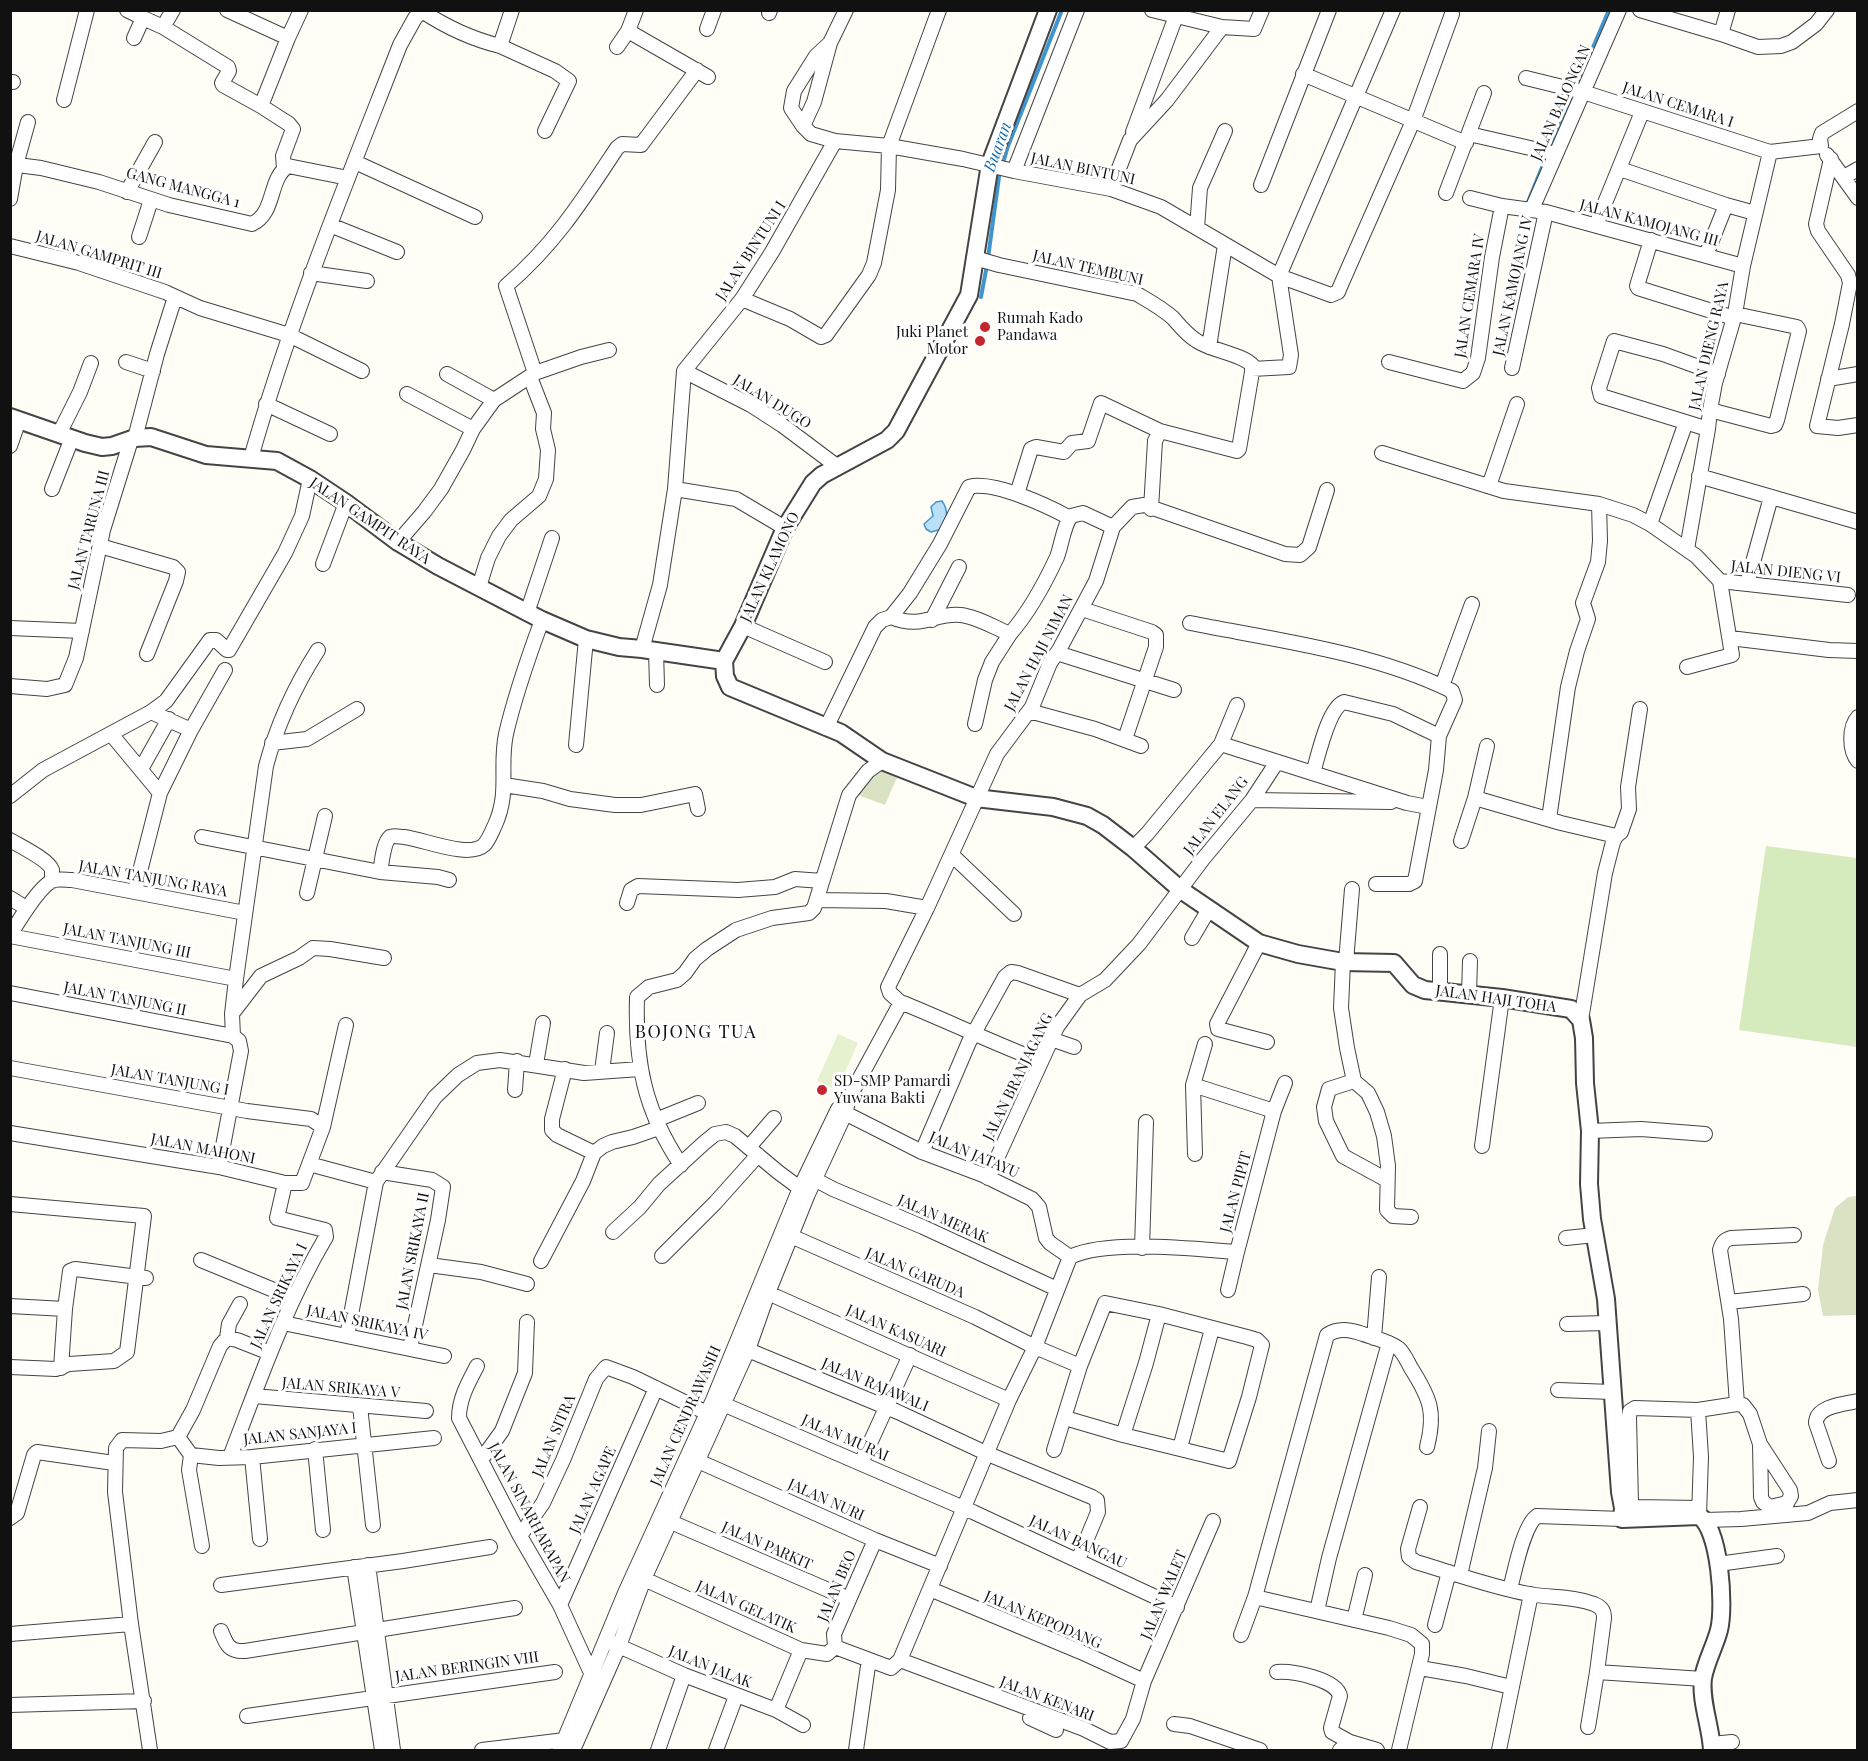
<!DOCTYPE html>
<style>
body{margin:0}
#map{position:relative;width:1868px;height:1761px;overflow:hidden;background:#fffdf5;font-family:"Playfair Display",serif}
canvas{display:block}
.frame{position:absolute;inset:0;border:12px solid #111;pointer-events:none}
</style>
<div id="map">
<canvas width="1868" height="1761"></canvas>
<div class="frame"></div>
</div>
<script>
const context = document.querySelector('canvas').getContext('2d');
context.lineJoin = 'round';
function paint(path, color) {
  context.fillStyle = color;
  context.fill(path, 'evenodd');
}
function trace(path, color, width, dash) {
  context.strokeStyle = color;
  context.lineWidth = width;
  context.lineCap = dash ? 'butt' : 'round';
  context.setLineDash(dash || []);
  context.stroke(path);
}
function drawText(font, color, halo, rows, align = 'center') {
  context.font = font + ' "Playfair Display",serif';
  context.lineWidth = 6;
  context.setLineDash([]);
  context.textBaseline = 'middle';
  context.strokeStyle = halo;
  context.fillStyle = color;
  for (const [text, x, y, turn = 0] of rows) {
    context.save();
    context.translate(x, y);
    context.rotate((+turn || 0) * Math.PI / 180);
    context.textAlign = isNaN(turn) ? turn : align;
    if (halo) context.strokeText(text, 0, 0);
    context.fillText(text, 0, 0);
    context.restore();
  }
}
const green = new Path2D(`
 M 1766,846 L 1857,858 L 1857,1047 L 1739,1030 Z`);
const cemetery = new Path2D(`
 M 877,770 L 889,770 L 898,775 L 885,805 L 858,795 Z
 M 1857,1196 L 1857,1315 L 1823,1316 L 1818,1290 L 1823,1245 L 1835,1208 L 1848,1197 Z`);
const pitch = new Path2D(`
 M 838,1034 L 858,1043 L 837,1090 L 817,1081 Z`);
const water = new Path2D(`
 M 942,501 C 949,511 947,518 942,529 L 931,532 L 926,529 L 924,524 L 933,516 L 931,507 L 936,502 Z`);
const stream = new Path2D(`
 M 1550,148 L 1609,10
 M 1528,202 L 1547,155
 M 988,258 L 999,177 L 1008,146 L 1062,10
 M 981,297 L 987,265`);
const minor = new Path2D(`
 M 127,10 L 143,18 L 134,38
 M 227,10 L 288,38
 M 636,10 L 628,31 L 708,77
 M 846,10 L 830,43 L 816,56 L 794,91 L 791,108 L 803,126 L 811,134 L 835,141 L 889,146 L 963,159 L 1014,171 L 1111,189 L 1161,207 L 1279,276 L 1331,295 L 1338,292 L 1340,287 L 1413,121 L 1452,14
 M 1152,10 L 1222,27
 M 1640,10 L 1721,34 L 1758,47 L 1781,46 L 1792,42 L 1816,24 L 1827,10
 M 769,13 L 770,10
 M 143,18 L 163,27 L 228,67 L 229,71 L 222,83 L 223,85 L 261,106
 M 163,27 L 173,10
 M 707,29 L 714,10
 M 1721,34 L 1728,10
 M 500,46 L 555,71 L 569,81 L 545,131
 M 617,47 L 628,31
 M 1303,74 L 1466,143
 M 1526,78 L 1583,92 L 1770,152 L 1821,146
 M 10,82 L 13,82
 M 64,100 L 87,10
 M 803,126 L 814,102 L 830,43
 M 1133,132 L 1176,16
 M 1469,134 L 1556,154
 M 1821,146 L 1820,139 L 1822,133 L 1858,111
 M 1827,155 L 1858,198
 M 1831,159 L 1816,224 L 1818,231 L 1848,275 L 1850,283 L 1842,324 L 1817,426 L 1838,428 L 1858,425
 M 355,162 L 475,217
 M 10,164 L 41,168 L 99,182 L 169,205 L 252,224 C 276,213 268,179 288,166 L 348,178
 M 284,168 L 283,156 L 293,129 L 289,124 L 261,106 L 288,38 L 301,10
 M 1620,169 L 1726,205 L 1755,213
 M 1014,171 L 1077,10
 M 1844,177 L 1858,169
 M 1261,185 L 1329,10
 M 1111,189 L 1130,140 L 1167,100 L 1222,27 L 1254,29 L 1262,10
 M 127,192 L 155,142
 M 1446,193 L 1484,93
 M 1470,198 L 1502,206 L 1546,212 L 1743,266
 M 10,199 L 16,165 L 28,122
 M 1532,209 L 1619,10
 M 330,225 L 397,252
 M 1596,225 L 1642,112
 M 1197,228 L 1200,188 L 1225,131
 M 139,237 L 151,200
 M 1651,240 L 1637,286 L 1638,288 L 1734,318
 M 10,246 L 79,263 L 165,292 L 200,308 L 289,335 L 362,371
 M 1706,255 L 1726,205
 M 975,258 L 999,265 L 1137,294 C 1149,301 1162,308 1173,318 C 1180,326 1187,335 1197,341 C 1212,351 1243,354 1253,366 L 1239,449 L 1237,451 L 1160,431 L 1101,403 L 1088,441 L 1072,443 L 1064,452 L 1036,447 L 1031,449 L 1017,494
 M 311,273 L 367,281
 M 742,299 L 790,319 L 821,337 L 826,335 L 869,275 L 874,263 L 888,190 L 889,146 L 939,10
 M 1209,347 L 1225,245
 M 126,362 L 153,371
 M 1389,362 L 1463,381 L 1473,373 L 1478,358 L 1492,257 L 1502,206
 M 1512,368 L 1546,212
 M 1252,369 L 1289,367 L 1291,355 L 1279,276 L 1393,10
 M 684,371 L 742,299 L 772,252 L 835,141
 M 684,371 L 751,405 L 782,425 L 838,467
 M 535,373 L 506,286 C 555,244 582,201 617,148 L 622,144 L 641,145 L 697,70
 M 447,374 L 494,400
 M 1828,379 L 1858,374
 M 407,394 L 473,429
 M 266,404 L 330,434
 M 1710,410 L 1771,426 L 1775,425 L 1777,420 L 1799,331 L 1797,327 L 1735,314
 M 1708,429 L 1601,396 L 1599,388 L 1614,341 L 1663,354 L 1718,374
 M 59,434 L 80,392 L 91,363
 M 135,438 L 157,354 L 175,297
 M 10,446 L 19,420
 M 1382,453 L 1504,491 L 1599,504 L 1633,515 L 1650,524 L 1696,556 L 1720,581 L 1732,655 L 1687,667
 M 251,458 C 291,317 347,181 400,45 L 415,18 L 422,11 C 446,27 472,39 500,46 L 512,10
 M 1699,476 L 1858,522
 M 1489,486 L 1517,404
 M 52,489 L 72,438
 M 675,489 L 736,499 L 785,528
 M 1151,509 L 1155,441 L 1160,431
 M 1650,524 L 1686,422
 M 398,542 L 424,512 L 441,489 L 463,450 L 473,429 L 494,400 L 535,373 L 581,357 L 609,350
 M 100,546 L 173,567 L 178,572 L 176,581 L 147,654
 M 1687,549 L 1708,429 L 1710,410 L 1715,383 L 1735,314 L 1743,266 L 1770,152
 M 323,564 L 346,503
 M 1720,581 L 1848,595
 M 1747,584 L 1771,497
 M 479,587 L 488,558 L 499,536 L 511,520 L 539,496 L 546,479 L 548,450 L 543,429 L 544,413 L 530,377
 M 1082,609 L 1152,632 L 1156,635 L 1156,647 L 1125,739
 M 527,613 L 552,538
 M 891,617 C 923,630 935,612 961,615 C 978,617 995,628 1010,634 C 1030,611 1044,585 1057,557 C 1062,544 1063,527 1071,516 L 1083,513 L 1113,527
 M 932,620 L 959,567
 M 1190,623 C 1276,640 1373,652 1452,691 L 1455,700 L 1439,736 L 1436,770 L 1415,881 L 1409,884 L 1376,884
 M 743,626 L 825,662
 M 10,628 L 82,631
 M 1730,638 L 1829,650 L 1858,651
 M 642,649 L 660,585 L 675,489 L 684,371
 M 656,651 L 657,685
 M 1057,653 L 1174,690
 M 10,686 L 47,689 L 65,685 L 76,658 L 103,530 L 131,440
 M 1442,686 L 1472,604
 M 1029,711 L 1095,729 L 1141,746
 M 151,712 L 166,701 L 210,640 L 216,640 L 227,650 L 229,650 L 285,553 L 302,516 L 310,479
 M 1858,717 C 1849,727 1849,750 1858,761
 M 975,724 L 985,680 L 992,662 L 1010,634
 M 826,728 L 875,627 L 882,620 L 891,617 L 910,593 L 940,544 L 969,487 C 993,480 1048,506 1070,518
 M 111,734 L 160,793
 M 272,743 L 307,739 L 357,709
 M 1221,744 L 1407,803 L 1428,807
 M 576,745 L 586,639
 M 1487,746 L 1475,798 L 1561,823 L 1616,836
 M 141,769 L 169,719
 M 1313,773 C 1318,757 1328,708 1344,702 L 1393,714 L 1439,736
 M 504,785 L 543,791 L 570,799 L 615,805 L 641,805 L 695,794 L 698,809
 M 10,796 L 43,770 L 151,712 L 191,730
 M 1252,800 L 1391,802
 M 1549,819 L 1568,687 L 1577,651 L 1588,619 L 1583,603 L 1598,562 L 1600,541 L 1599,504
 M 202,837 L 380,872 L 438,877 L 449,880
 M 10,840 C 20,846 49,860 52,870 C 52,874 52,877 52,881
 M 1461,841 L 1475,798
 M 1133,848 L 1147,834 L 1221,744 L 1237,705
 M 952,855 L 1014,914
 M 380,872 C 382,863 383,843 390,837 C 394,835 400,837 404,837 C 423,839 469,859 484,845 C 489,840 492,831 495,825 C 510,792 499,767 506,734 C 515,695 528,658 542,620
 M 135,891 L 160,793 L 191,730 L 225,670
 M 307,893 L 325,816
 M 10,898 L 26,908
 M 818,900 L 886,901 L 927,908
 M 627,903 L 631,890 L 638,886 L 738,890 L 775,887 L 795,879 L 822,881
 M 10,935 C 18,922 39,887 52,881 C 57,878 66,880 72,880 L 245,913
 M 10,936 L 236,979
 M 1192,938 L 1209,909
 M 1259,943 L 1217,1024 L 1218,1029 L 1267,1042
 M 1440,954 L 1440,991
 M 1343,962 L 1341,1008 L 1347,1048 L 1354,1081 L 1368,1093 L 1377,1112 L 1384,1136 L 1388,1166 L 1387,1210 L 1393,1216 L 1411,1217
 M 1346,962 L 1352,889
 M 10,993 L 233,1036
 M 1469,994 L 1470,961
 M 901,1003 L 890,993 L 888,987 L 927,908 L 997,754 L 1032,707 L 1050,663 L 1059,650 L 1096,581 L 1113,527 L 1132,507 L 1144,505 L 1285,554 L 1300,555 L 1309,547 L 1327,490
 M 234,1011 L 261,976 L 299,958 L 313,948 L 330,949 L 384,958
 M 1581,1020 L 1605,873 L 1613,842 L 1616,836 L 1621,832 L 1629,809 L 1628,787 L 1640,709
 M 233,1036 L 232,1014 L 236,979 L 266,766 C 277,725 295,686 318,650
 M 1051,1039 L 1074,1047
 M 536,1064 L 543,1023
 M 10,1068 L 247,1111 L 311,1119 L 323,1127
 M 565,1069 L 552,1119 L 552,1130 L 557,1135 L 594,1153
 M 602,1071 L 607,1033
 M 1354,1081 L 1329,1089 L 1324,1107 L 1326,1121 L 1343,1156 L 1387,1180
 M 1193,1085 L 1274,1111
 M 515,1090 L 517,1061
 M 839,1110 L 922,1152 L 983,1175 L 1032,1199 L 1039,1207 L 1046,1238 L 1050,1243 L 1070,1257
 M 656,1120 L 698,1103
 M 1590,1131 L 1641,1129 L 1705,1134
 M 10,1133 L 219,1167 L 285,1183 L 302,1183 L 323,1127 L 346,1025
 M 1482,1146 L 1502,998
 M 749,1147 L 774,1118
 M 922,1152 L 969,1042 L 1005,977 L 1011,972 L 1018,973 L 1080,995
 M 1195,1154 L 1193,1085 L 1205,1044
 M 309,1164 L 376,1182
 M 681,1165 C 644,1110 635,1062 637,997 L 649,987 L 677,980 L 685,973 L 695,959 L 707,949 L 736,930 L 772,918 L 809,913 L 814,908 L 849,795 L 868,771 L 882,761
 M 219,1167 L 241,1051 L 239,1041 L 233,1036
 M 382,1172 L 432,1180 L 443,1187 L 438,1220 L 410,1348
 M 988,1178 L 1057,1027 L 1080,995 L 1105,980 L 1139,944 L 1203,859 L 1252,800 L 1277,762
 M 816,1180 L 833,1189 L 923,1227 L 1057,1289
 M 10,1204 L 144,1216 L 127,1352 L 114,1361 L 69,1364 L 56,1369 L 10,1367
 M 613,1232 L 640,1207 L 659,1184 L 704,1143 L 715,1134 L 726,1132 L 735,1136 L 778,1172 L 805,1192
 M 784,1233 L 975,1317 L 1035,1347 L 1080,1366
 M 1566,1238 L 1595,1235
 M 1142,1248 L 1146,1122
 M 662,1256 L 715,1203 L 758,1155
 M 1070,1257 C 1107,1239 1195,1249 1237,1252 L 1274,1111 L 1285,1083
 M 201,1260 L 293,1298
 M 541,1261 L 583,1181 L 594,1153 L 603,1146 L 612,1142 L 633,1137 L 659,1128
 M 429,1265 L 481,1272 L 527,1284
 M 1228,1290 L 1237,1252
 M 768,1293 L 1009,1400
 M 1729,1302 L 1803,1294
 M 10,1306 L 65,1309
 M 283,1323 L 444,1356
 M 1567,1324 L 1607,1323
 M 347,1336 L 376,1182 L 435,1097 L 458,1075 L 477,1063 L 500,1060 L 584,1073 L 640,1069
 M 227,1338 L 229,1324 L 240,1304
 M 1374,1338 L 1379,1277
 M 748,1350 L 898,1412 L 988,1454 L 1092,1497 L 1097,1500 L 1098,1512 L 1078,1560
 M 477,1366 C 468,1383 459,1399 459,1418 L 520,1536 L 560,1605 L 592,1675
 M 61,1368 L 65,1309 L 70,1271 L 75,1269 L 146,1278
 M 1558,1390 L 1612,1392
 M 254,1396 L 426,1411
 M 716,1401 L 973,1512 L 1177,1607
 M 1737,1404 L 1731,1319 L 1720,1250 C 1722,1243 1724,1240 1731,1238 L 1794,1235
 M 360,1406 L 373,1525
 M 1698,1410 L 1701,1457 L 1699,1516
 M 1123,1435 L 1146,1363 L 1159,1314
 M 178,1437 L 191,1455 L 219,1458 L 252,1457 L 434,1438
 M 1180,1448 L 1212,1329
 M 315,1449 L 323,1530
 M 1054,1450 L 1080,1366 L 1105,1303 L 1159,1314 L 1247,1337 L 1257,1340 L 1262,1345 L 1249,1397 L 1229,1461 L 1123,1435 L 1065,1418
 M 191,1455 L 189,1470 L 202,1546
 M 230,1457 C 259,1382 285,1306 326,1237 L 325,1230 L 277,1218 L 285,1183
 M 252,1457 L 260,1539
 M 481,1460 L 502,1431 L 525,1373 L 527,1322
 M 698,1461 L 875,1540 L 940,1566
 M 1829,1461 L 1816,1423 C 1816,1406 1844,1404 1858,1401
 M 861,1463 L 910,1355
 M 1420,1507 L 1408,1549 L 1409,1557 L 1416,1562 C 1453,1573 1491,1587 1529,1594 C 1551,1598 1573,1596 1594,1604 C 1601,1607 1604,1610 1604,1618 L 1597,1672 L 1703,1679
 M 1699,1508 L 1635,1507 L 1631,1504 L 1629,1417 L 1630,1411 L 1635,1408 L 1698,1410 L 1737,1404 L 1743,1405 L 1750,1414 L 1760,1444 L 1790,1490 L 1791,1496 L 1787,1503 L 1770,1507 L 1763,1502 L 1761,1497 L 1760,1444
 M 10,1518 L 17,1513 L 34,1455 L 37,1452 L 114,1463
 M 1704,1520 L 1741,1519 L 1808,1513 L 1830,1503 L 1858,1500
 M 671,1522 L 849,1599
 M 520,1536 L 543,1503 L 563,1460 L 596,1379 L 606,1367 L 633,1377 L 707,1413
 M 1718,1564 L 1777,1556
 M 368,1565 L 393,1750
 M 354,1567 L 382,1750
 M 1460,1575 L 1485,1468 L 1489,1431
 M 644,1579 L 801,1650 L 827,1654 L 835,1647
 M 221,1585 L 403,1561 L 490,1547
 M 930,1589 L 1081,1652 L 1144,1681
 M 1510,1589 C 1515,1571 1523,1526 1537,1516 L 1622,1519
 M 560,1605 L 656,1388
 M 1317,1611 L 1329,1558 L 1389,1343
 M 1354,1620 L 1365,1575
 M 1435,1625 L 1449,1572
 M 221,1631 C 226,1644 229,1652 245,1651 L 515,1608
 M 10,1634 L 131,1624
 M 1241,1635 L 1255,1597
 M 612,1643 L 684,1675 L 776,1710 L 803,1725
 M 835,1647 L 891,1668 L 900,1660 L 1009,1400 L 1035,1347 L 1070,1257
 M 835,1647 L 834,1634 L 875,1540
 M 900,1660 L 1084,1729 L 1110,1742 L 1121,1741 L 1133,1719 L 1144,1681 L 1213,1521
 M 1420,1668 L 1466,1676 L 1511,1687
 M 1277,1672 C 1293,1671 1336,1679 1340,1696 L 1331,1728 L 1332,1732 L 1350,1742
 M 10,1705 L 144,1701
 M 776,1710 L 801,1650
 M 247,1716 L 555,1672
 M 1030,1718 L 1056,1730
 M 1174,1724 L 1190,1726 L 1260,1750
 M 1588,1727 L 1597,1672
 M 1712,1744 L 1732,1742
 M 150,1750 L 131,1624 L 115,1492 L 116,1448 L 122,1440 L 161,1441 L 178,1437 L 193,1410 L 220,1346 L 227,1338 L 237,1340 L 270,1353
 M 482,1750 L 565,1740
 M 560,1750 L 625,1593 L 713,1400 L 800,1188 L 838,1109
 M 573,1750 L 619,1646 L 644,1579 L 748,1350 L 768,1293 L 808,1194 L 845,1114 L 849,1098 L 900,1004 L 903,1003 C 949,1022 994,1043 1040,1061
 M 658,1750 L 684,1675
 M 716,1750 L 736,1696
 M 856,1750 L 868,1666
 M 1340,1750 L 1350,1742 L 1377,1750
 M 1399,1750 L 1422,1654 L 1422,1644 L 1411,1635 L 1389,1628 L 1255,1597 L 1327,1335 C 1339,1327 1351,1330 1363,1334 C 1374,1338 1388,1341 1398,1348 C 1404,1353 1407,1361 1411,1368 C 1430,1398 1436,1412 1427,1447
 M 1499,1750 L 1531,1594`);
const tertiary = new Path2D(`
 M 10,417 L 85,443 L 102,447 L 112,446 L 135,438 L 151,437 L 206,455 L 277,461 L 310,479 L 346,503 L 398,542 L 438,566 L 542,620 L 586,639 L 619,647 L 642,649 L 724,661
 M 724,661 L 725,676 L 730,687 L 841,733 L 882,761 L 976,798 L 1053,807 L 1087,816 L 1103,825 L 1133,848 L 1181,890 L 1259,943 L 1298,954 L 1343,962 L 1394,963 L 1413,985 L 1425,990 L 1502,998 L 1571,1009 L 1581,1020 L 1584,1038 L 1585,1083 L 1590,1131 L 1589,1184 L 1592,1219 L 1606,1299 L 1620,1492 L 1623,1508 L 1622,1519 L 1699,1516 C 1720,1528 1725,1607 1719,1630 C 1715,1646 1706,1661 1703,1678 C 1700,1701 1711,1727 1712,1750
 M 724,661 L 743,626 L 785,528 L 813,483 L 822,475 L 887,440 L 896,431 L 969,295 L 990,164 L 1048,10`);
const markers = [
 [985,327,6,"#c4262e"],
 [980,341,6,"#c4262e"],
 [822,1090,6,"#c4262e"]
];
const streetNames = [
 ["JALAN BALONGAN",1561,103,-66],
 ["JALAN CEMARA I",1678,105,18],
 ["JALAN BINTUNI",1083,169,12],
 ["GANG MANGGA 1",183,188,15],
 ["JALAN KAMOJANG III",1649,223,15],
 ["JALAN BINTUNI I",751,251,-57],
 ["JALAN GAMPRIT III",99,255,17],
 ["JALAN TEMBUNI",1088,268,13],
 ["JALAN KAMOJANG IV",1513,286,-78],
 ["JALAN CEMARA IV",1470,296,-81],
 ["JALAN DIENG RAYA",1709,346,-77],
 ["JALAN DUGO",772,402,32],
 ["JALAN GAMPIT RAYA",370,521,34],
 ["JALAN TARUNA III",89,530,-75],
 ["JALAN KLAMONO",770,567,-65],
 ["JALAN DIENG VI",1786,572,6],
 ["JALAN HAJI NIMAN",1039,653,-62],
 ["JALAN ELANG",1216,816,-52],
 ["JALAN TANJUNG RAYA",153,879,10],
 ["JALAN TANJUNG III",127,941,11],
 ["JALAN TANJUNG II",125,999,11],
 ["JALAN HAJI TOHA",1496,999,8],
 ["JALAN BRANJAGANG",1018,1077,-64],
 ["JALAN TANJUNG I",170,1080,10],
 ["JALAN MAHONI",203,1149,11],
 ["JALAN JATAYU",974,1155,23],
 ["JALAN PIPIT",1236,1192,-75],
 ["JALAN MERAK",943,1219,24],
 ["JALAN SRIKAYA II",413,1251,-79],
 ["JALAN GARUDA",915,1273,23],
 ["JALAN SRIKAYA I",279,1296,-65],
 ["JALAN SRIKAYA IV",367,1323,12],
 ["JALAN KASUARI",896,1331,24],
 ["JALAN RAJAWALI",875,1385,23],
 ["JALAN SRIKAYA V",341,1388,5],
 ["JALAN CENDRAWASIH",686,1416,-66],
 ["JALAN SANJAYA I",300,1434,-6],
 ["JALAN SITRA",554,1436,-67],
 ["JALAN MURAI",845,1438,24],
 ["JALAN AGAPE",593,1490,-66],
 ["JALAN NURI",826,1500,24],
 ["JALAN SINARHARAPAN",529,1513,62],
 ["JALAN BANGAU",1078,1542,25],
 ["JALAN PARKIT",767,1546,24],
 ["JALAN BEO",837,1586,-67],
 ["JALAN WALET",1164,1595,-67],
 ["JALAN GELATIK",746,1607,24],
 ["JALAN KEPODANG",1043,1620,23],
 ["JALAN BERINGIN VIII",467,1667,-8],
 ["JALAN JALAK",710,1667,22],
 ["JALAN KENARI",1047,1699,21]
];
const poiNames = [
 ["Rumah Kado",997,318],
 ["Pandawa",997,335],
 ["Juki Planet",968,332,"right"],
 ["Motor",968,349,"right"],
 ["SD-SMP Pamardi",834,1081],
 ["Yuwana Bakti",834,1098]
];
const waterNames = [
 ["Buaran",998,147,-70]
];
const quarterNames = [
 ["BOJONG TUA",696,1032]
];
paint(green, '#d5ebbd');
paint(cemetery, '#d9e3c4');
paint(pitch, '#e6f2cf');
paint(water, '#b9e0f7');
trace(water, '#3f96cf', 1.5);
trace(stream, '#3f96cf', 4);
trace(minor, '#444', 16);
trace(tertiary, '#444', 20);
trace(minor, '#fff', 14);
trace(tertiary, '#fff', 16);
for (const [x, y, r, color] of markers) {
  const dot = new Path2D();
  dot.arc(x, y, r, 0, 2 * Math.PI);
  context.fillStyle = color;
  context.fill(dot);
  trace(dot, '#fff', 2);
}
drawText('15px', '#111', '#fff', streetNames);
drawText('15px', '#111', '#fff', poiNames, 'left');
drawText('italic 16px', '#1768a6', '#fff', waterNames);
context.letterSpacing = '1.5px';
drawText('18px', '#111', '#fff', quarterNames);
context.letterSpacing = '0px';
</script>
